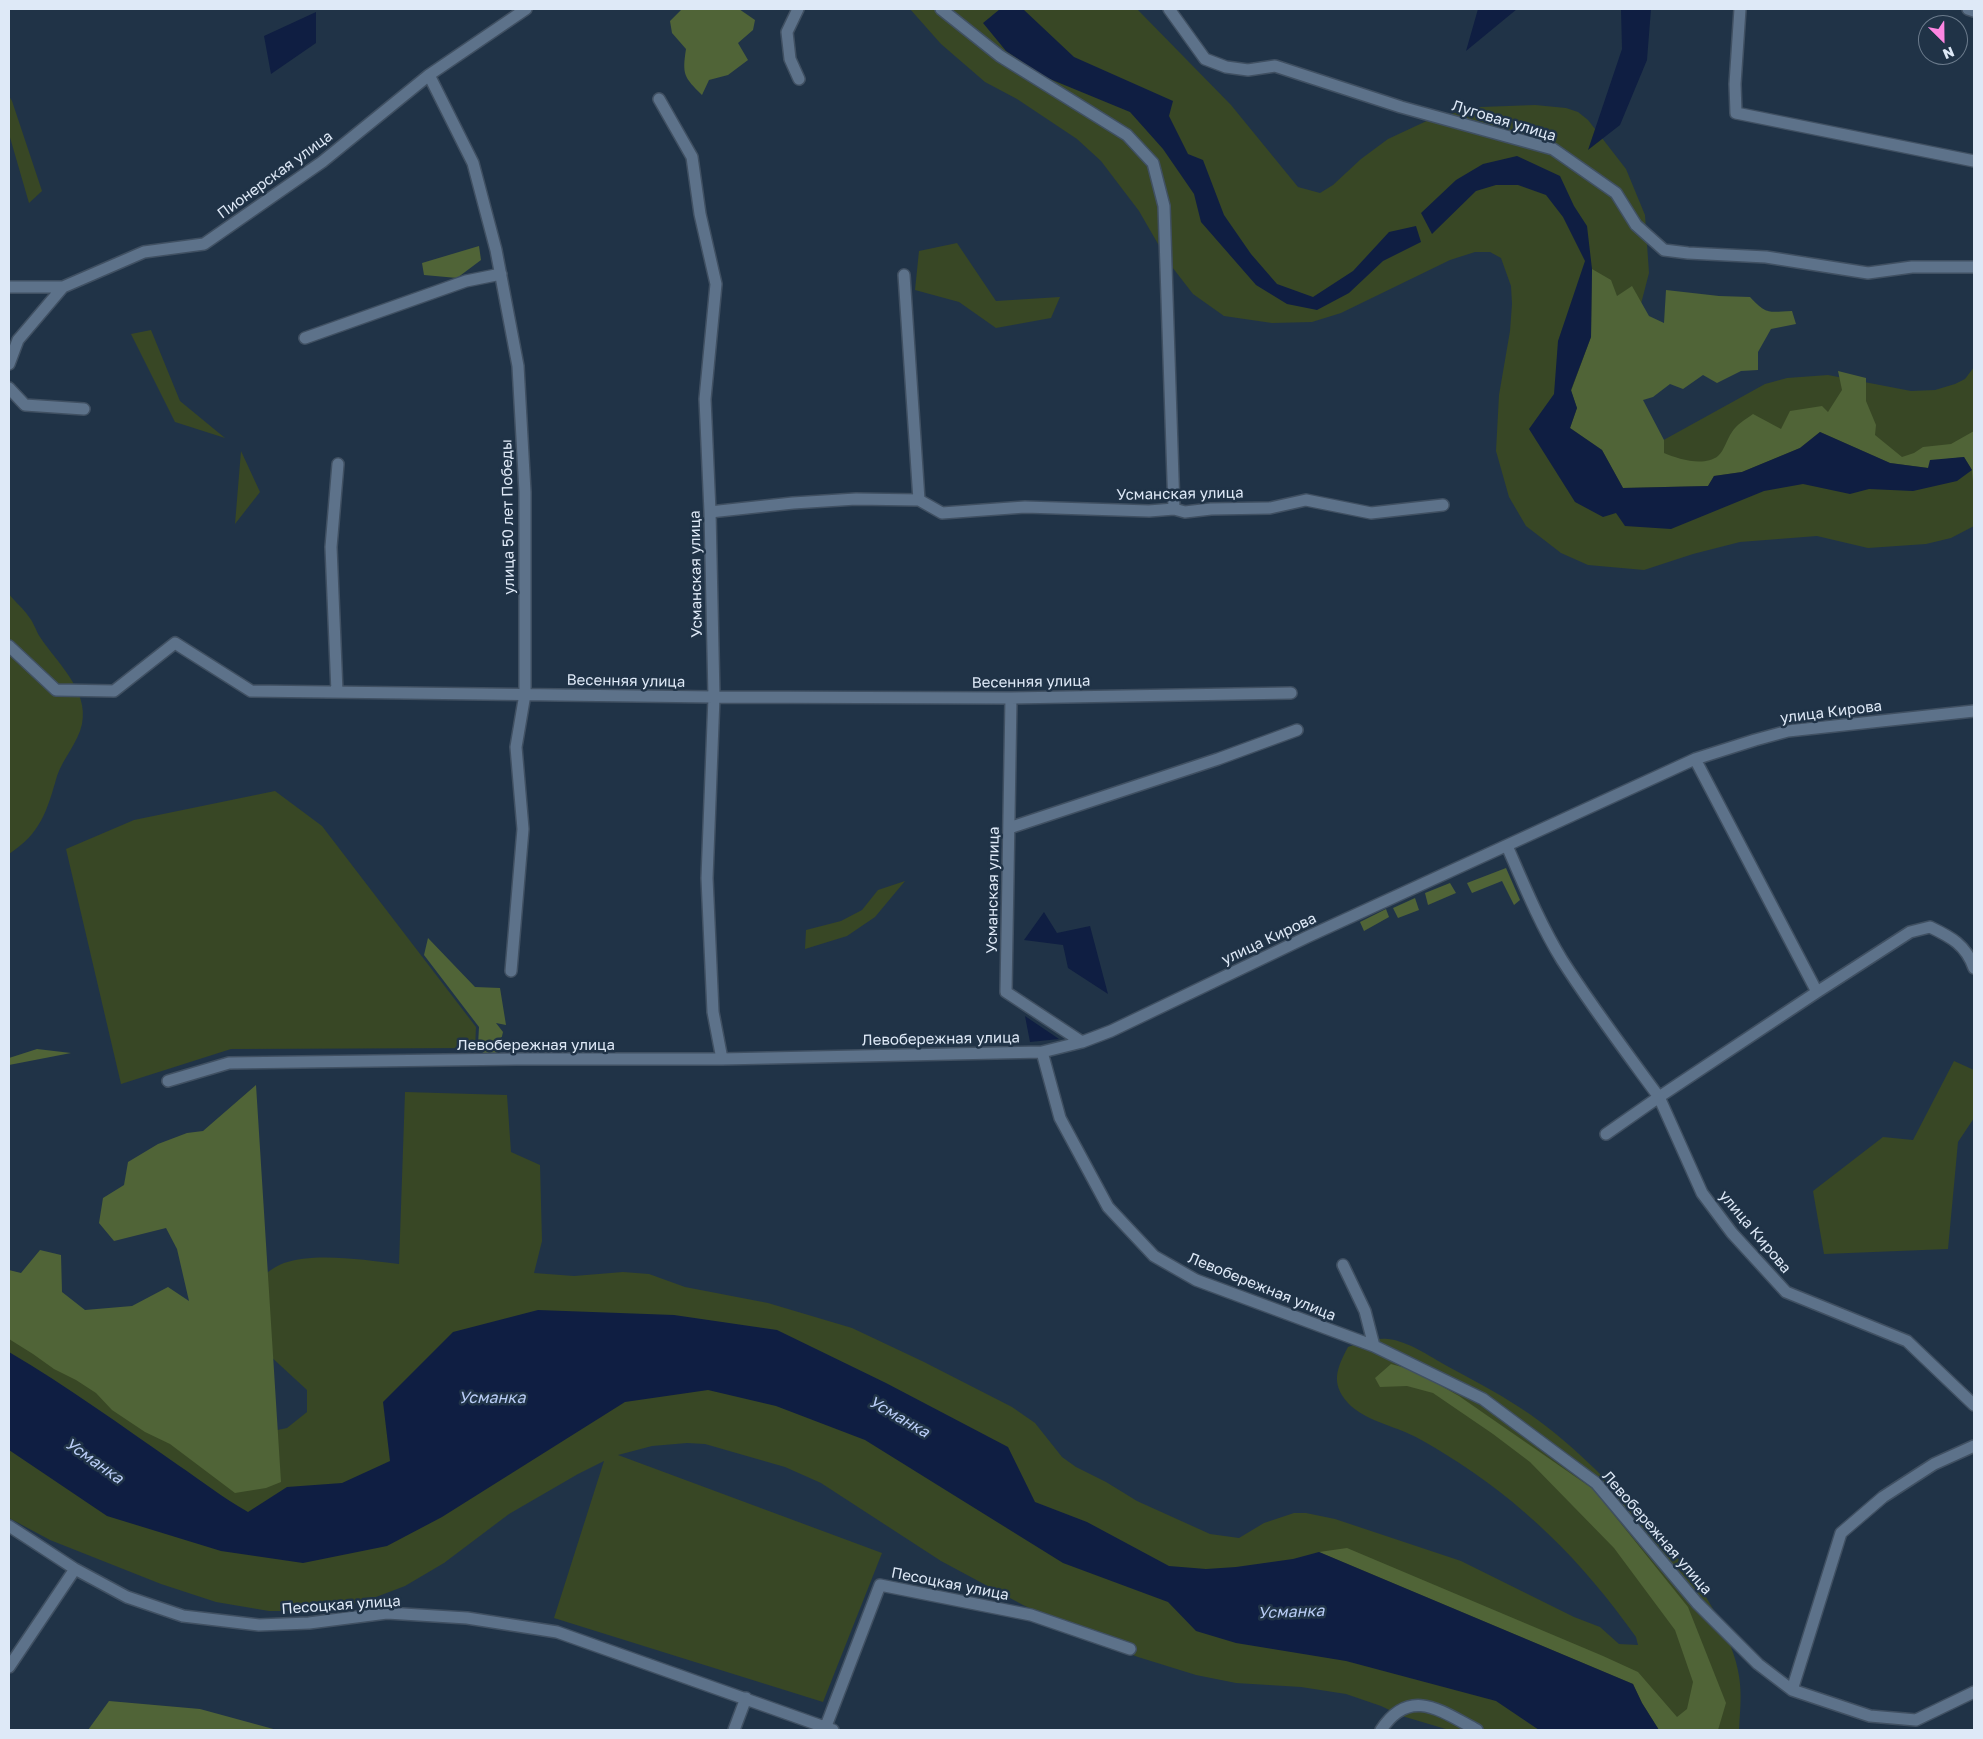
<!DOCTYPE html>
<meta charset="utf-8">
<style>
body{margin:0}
#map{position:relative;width:1983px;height:1739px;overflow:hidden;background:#203347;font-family:"Golos Text",sans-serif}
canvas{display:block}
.frame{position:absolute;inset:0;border:10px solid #dee9f7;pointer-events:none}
.north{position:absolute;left:1918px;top:15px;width:50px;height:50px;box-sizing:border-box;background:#203347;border:1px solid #6c7c8d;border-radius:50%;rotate:157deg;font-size:14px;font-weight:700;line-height:20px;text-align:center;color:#dee9f7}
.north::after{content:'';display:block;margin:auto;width:18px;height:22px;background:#fd86e2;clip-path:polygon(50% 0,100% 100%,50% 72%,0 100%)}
</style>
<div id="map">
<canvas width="1983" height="1739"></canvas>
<div class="frame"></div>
<div class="north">N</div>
</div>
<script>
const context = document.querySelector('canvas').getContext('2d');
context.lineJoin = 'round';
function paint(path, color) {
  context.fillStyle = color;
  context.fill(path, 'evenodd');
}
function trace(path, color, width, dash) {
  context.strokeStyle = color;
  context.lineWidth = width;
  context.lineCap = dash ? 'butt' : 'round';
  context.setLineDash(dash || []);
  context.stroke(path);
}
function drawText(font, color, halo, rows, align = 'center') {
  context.font = font + ' "Golos Text",sans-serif';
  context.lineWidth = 5;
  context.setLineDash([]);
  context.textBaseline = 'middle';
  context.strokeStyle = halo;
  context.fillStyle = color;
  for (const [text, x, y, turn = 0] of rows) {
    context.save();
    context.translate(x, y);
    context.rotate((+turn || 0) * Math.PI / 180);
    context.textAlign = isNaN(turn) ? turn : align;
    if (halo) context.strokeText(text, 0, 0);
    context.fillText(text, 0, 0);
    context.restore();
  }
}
const green = new Path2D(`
 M 910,9 L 1137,9 L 1231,105 L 1298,187 L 1320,193 L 1333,185 L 1361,159 L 1388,139 L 1433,118 L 1481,107 L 1535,105 L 1566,108 L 1578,112 L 1588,120 L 1626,169 L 1645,215 L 1649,273 L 1615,404 L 1660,442 L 1765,384 L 1787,378 L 1828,375 L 1911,391 L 1935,390 L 1955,384 L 1965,379 L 1974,367 L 1974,526 L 1951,538 L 1926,544 L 1868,548 L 1817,536 L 1740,542 L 1693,554 L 1644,570 L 1588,565 L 1561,553 L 1526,526 L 1509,497 L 1496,451 L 1499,395 L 1510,331 L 1512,304 L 1511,286 L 1501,258 L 1490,252 L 1475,252 L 1450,260 L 1341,313 L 1312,322 L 1272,323 L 1224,316 L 1193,294 L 1169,263 L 1139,211 L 1101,161 L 1077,139 L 1017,99 L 985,82 L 941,44 Z
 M 9,96 L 12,101 L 42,191 L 29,203 L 9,134 Z
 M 957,243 L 996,301 L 1060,297 L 1051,318 L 996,328 L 959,302 L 915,290 L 919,251 Z
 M 151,330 L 180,401 L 225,438 L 175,422 L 131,334 Z
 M 241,451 L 260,492 L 235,524 Z
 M 9,594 C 15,602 24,609 29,617 C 34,623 36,631 40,637 C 57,663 89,690 82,724 C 78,743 63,758 57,776 C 47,811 41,833 9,854 Z
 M 275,791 L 322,826 L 476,1027 L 475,1048 L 231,1049 L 121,1084 L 66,849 L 134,820 Z
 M 905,881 L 875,917 L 847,936 L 805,949 L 806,930 L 841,921 L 862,910 L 878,890 Z
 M 1954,1061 L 1974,1070 L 1974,1118 L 1958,1142 L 1948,1249 L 1824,1254 L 1813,1191 L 1883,1137 L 1913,1140 Z
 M 405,1092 L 507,1095 L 511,1152 L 540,1165 L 542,1241 L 534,1273 L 574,1276 L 623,1272 L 649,1274 L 685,1287 L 768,1303 L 852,1328 L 924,1362 L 1012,1407 L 1035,1423 L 1062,1457 L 1076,1467 L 1106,1482 L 1137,1501 L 1210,1534 L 1239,1538 L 1264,1523 L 1294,1513 L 1306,1513 L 1335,1519 L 1461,1561 L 1574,1617 L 1600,1627 L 1619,1644 L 1638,1645 L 1636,1637 C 1582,1561 1524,1503 1445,1454 C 1432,1446 1419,1438 1405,1432 C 1386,1424 1362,1418 1348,1403 C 1330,1383 1337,1368 1348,1347 C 1362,1342 1373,1338 1388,1339 C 1408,1341 1429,1356 1447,1366 C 1471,1379 1496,1392 1519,1407 C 1580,1446 1634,1509 1681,1562 C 1704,1589 1734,1640 1739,1676 C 1742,1694 1740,1712 1739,1730 L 1449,1730 L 1402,1716 L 1381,1706 L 1346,1694 L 1301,1687 L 1236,1683 L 1196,1675 L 1138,1657 L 1100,1642 L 1023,1605 L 941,1561 L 821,1483 L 785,1467 L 705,1444 L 687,1443 L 652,1446 L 618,1455 L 882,1553 L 823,1702 L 554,1618 L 604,1461 L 578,1474 L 509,1514 L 444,1563 L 405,1586 L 368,1600 L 322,1611 L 269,1611 L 216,1602 L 161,1584 L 50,1540 L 9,1518 L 9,1297 L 263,1433 L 287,1428 L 307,1412 L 307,1390 L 255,1342 L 255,1282 C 264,1275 273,1267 284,1263 C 315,1252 366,1260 399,1264 Z`);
const forest = new Path2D(`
 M 684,9 L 739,9 L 755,20 L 753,30 L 738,43 L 748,60 L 728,75 L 709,80 L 702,95 C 684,77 682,75 686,49 L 672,33 L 670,21 L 681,10 Z
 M 479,246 L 481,260 L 457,278 L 424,275 L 422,263 Z
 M 1592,269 L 1611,280 L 1617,296 L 1632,286 L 1649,316 L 1664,323 L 1666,290 L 1719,296 L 1750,297 C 1767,315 1768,312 1792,311 L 1796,324 L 1771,329 L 1758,352 L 1758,370 L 1741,371 L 1717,383 L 1703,375 L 1683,389 L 1670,384 L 1653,397 L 1643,400 L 1664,440 L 1664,453 C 1678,459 1704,467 1718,456 C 1724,451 1727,439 1732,432 C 1736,425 1746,419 1753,414 L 1781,429 L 1790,411 L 1822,406 L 1828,412 L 1842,390 L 1838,371 L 1866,378 L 1866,401 L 1876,425 L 1875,435 L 1902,457 L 1914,453 L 1923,447 L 1951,444 L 1974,431 L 1974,493 L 1972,470 L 1964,457 L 1947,459 L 1928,468 L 1890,463 L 1820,432 L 1800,448 L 1742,472 L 1714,476 L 1708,486 L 1623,488 L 1602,450 L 1570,428 L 1577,408 L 1571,391 L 1591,337 Z
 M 1506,868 L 1520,900 L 1514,905 L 1502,881 L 1472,893 L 1467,883 Z
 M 1450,883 L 1456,893 L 1428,905 L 1425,893 Z
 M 1415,898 L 1419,910 L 1398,918 L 1393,908 Z
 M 1386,909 L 1389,917 L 1364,931 L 1360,922 Z
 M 428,938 L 475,987 L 500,988 L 506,1025 L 496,1023 L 503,1032 L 497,1057 L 485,1056 L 478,1045 L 479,1027 L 424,955 Z
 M 37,1049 L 71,1053 L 9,1065 L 9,1058 Z
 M 256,1085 L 281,1482 L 266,1488 L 235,1493 L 170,1444 L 145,1432 L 112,1410 L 96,1393 L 76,1380 L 54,1369 L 33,1354 L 9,1339 L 9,1270 L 21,1273 L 40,1250 L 61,1255 L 62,1292 L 85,1310 L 132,1306 L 168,1287 L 189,1301 L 177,1249 L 166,1228 L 114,1241 L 99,1223 L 103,1198 L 124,1185 L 128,1162 L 158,1144 L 187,1133 L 203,1131 Z
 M 1391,1364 L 1413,1370 L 1459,1396 L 1593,1489 L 1688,1607 L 1726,1703 L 1718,1730 L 1659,1730 L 1642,1703 L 1633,1684 L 1319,1552 L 1347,1548 L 1603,1656 L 1638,1672 L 1677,1717 L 1687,1709 L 1693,1682 L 1675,1630 L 1614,1548 L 1530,1462 L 1493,1434 L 1433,1393 L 1407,1386 L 1380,1387 L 1375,1378 Z
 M 109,1701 L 200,1709 L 277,1730 L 88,1730 Z`);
const water = new Path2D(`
 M 1000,9 L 1023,9 L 1074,57 L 1173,101 L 1169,116 L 1188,154 L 1203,160 L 1224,215 L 1251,254 L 1277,284 L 1313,297 L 1353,271 L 1389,232 L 1416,226 L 1421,242 L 1383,261 L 1349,293 L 1317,310 L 1287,304 L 1256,285 L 1201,222 L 1194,194 L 1163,149 L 1130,112 L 1045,77 L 1006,51 L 983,23 Z
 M 1478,9 L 1517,9 L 1466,51 Z
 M 1621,9 L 1651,9 L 1647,60 L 1620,125 L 1588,150 L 1622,49 Z
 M 316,12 L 316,43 L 271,74 L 264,36 Z
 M 1517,156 L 1560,176 L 1574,206 L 1587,226 L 1592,269 L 1591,337 L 1571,390 L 1577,408 L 1570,428 L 1602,450 L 1623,488 L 1708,486 L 1714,476 L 1742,472 L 1800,448 L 1820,432 L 1890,463 L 1928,468 L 1930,460 L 1964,457 L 1972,470 L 1957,481 L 1913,491 L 1869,489 L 1850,494 L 1803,484 L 1764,491 L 1671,529 L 1625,526 L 1616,513 L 1603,517 L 1575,502 L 1529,429 L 1554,394 L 1558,341 L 1585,261 L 1563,217 L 1546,195 L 1518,185 L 1496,185 L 1476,191 L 1432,234 L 1421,213 L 1456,180 L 1483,164 Z
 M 1044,912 L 1057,933 L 1090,926 L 1108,994 L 1068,968 L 1063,945 L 1024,940 Z
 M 1025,1016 L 1059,1039 L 1030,1042 Z
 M 538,1310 L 674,1315 L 777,1330 L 886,1383 L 1008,1447 L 1035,1502 L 1087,1522 L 1169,1566 L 1206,1569 L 1236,1567 L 1293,1559 L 1319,1552 L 1633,1684 L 1642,1703 L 1659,1730 L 1539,1730 L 1496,1701 L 1346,1661 L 1236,1643 L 1196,1631 L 1168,1602 L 1063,1563 L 865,1440 L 776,1406 L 708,1390 L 625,1402 L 442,1517 L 387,1546 L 303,1563 L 221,1551 L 107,1516 L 9,1450 L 9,1352 C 67,1386 122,1426 178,1465 C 202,1481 223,1498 248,1512 L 287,1487 L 342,1483 L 390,1461 L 383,1402 L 453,1332 Z`);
const street = new Path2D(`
 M 798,9 L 787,32 L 790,59 L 799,79
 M 941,9 L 1000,56 L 1127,135 L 1153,163 L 1164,206 L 1174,509
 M 1169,9 L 1205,59 L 1226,67 L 1248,70 L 1275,66 L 1401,107 L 1553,149 L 1616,193 L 1636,225 L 1664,250 L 1688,253 L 1766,257 L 1868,273 L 1912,267 L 1974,267
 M 1740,9 L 1735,84 L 1736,113 L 1974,161
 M 1968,9 L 1974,11
 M 429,75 L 473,163 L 496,250 L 518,366 L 525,492 L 525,694 L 516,747 L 523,829 L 511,971
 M 659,99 L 692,157 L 700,214 L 716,284 L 705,399 L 710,512 L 714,697 L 707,878 L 713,1012 L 722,1059
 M 9,287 L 63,287 L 144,252 L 204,244 L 322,162 L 429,75 L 526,9
 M 305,338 L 466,281 L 501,274
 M 9,364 L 18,340 L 63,287
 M 9,388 L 25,405 L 84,409
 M 919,500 L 942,513 L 1025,507 L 1149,511 L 1174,509 L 1185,512 L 1211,509 L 1270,508 L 1306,500 L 1371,513 L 1443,505
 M 710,512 L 793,503 L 856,499 L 919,500 L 904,275
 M 9,646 L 56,690 L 114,691 L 175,643 L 251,691 L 714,697 L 1011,698 L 1291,693
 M 337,692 L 331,547 L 338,464
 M 1011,698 L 1006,992 L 1082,1042
 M 1695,759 L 1817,992
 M 1009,828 L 1218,759 L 1297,730
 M 1507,846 C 1524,885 1540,924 1562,960 C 1592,1007 1626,1052 1659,1097 L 1606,1134
 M 1974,968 C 1966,945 1951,937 1930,927 L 1910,932 L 1817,992 L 1659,1097 L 1702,1193 L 1732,1233 L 1786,1292 L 1907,1341 L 1974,1405
 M 1042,1052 L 1082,1042 L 1111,1031 L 1307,937 L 1695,759 L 1755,740 L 1788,731 L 1974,711
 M 168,1081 L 229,1063 L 517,1059 L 722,1059 L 1042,1052 L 1060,1118 L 1108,1207 L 1154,1256 L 1196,1280 L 1374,1346 L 1483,1399 L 1596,1483 L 1697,1603 L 1758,1664 L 1792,1690 L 1870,1716 L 1916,1720 L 1974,1692
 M 1343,1265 L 1365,1311 L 1374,1346
 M 9,1526 L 75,1569 L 127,1597 L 183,1616 L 259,1625 L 309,1623 L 387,1613 L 467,1618 L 557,1632 L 833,1730
 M 9,1667 L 75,1569
 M 1792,1690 L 1841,1533 L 1883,1497 L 1934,1464 L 1974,1446
 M 826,1726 L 880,1585 L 1031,1615 L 1130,1649
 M 734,1730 L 746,1698
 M 1381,1730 C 1410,1686 1441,1711 1477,1730`);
const streetNames = [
 ["Луговая улица",1504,121,17],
 ["Пионерская улица",275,175,-36],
 ["Усманская улица",1180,494,-1],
 ["улица 50 лет Победы",508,517,-91],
 ["Усманская улица",696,574,-91],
 ["Весенняя улица",626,681,1],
 ["Весенняя улица",1031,682,-1],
 ["улица Кирова",1831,712,-7],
 ["Усманская улица",993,890,-89],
 ["улица Кирова",1269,939,-25],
 ["Левобережная улица",941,1039,-1],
 ["Левобережная улица",536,1045],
 ["улица Кирова",1755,1232,50],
 ["Левобережная улица",1262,1287,22],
 ["Левобережная улица",1657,1533,49],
 ["Песоцкая улица",950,1584,11],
 ["Песоцкая улица",341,1605,-4]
];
const waterNames = [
 ["Усманка",492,1398],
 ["Усманка",899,1417,30],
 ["Усманка",94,1461,35],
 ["Усманка",1291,1612,-2]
];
paint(green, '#384725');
paint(forest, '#506437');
paint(water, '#0f1e42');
trace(street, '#405062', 14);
trace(street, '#5d728a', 11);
drawText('15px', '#dee9f7', '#203347', streetNames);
drawText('italic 16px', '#b9cdf6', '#203347', waterNames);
</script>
